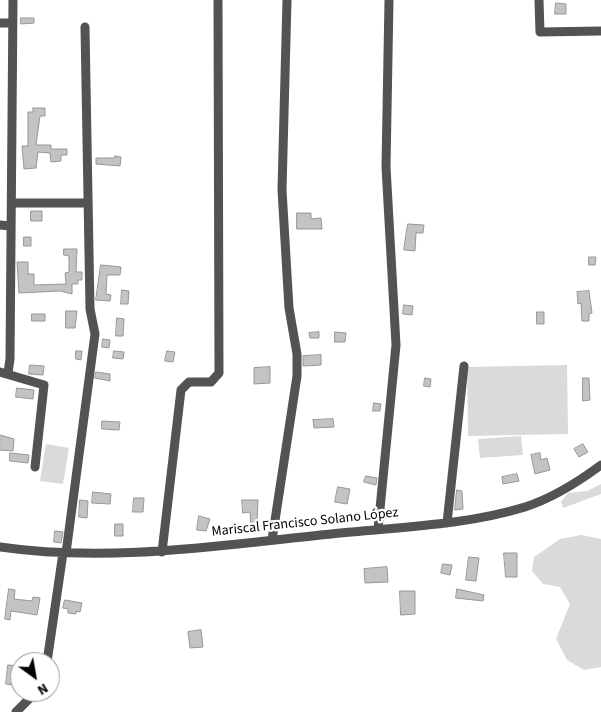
<!DOCTYPE html>
<meta charset="utf-8">
<style>
body{margin:0}
#map{position:relative;width:601px;height:712px;overflow:hidden;background:#fff;font-family:"Source Sans 3",sans-serif}
canvas{display:block}
.north{position:absolute;left:10px;top:652px;width:50px;height:50px;box-sizing:border-box;background:#fff;border:1px solid #999;border-radius:50%;rotate:148deg;font-size:14px;font-weight:700;line-height:20px;text-align:center;color:#000}
.north::after{content:'';display:block;margin:auto;width:18px;height:22px;background:#000;clip-path:polygon(50% 0,100% 100%,50% 72%,0 100%)}
</style>
<div id="map">
<canvas width="601" height="712"></canvas>
<div class="north">N</div>
</div>
<script>
const context = document.querySelector('canvas').getContext('2d');
context.lineJoin = 'round';
function paint(path, color) {
  context.fillStyle = color;
  context.fill(path, 'evenodd');
}
function trace(path, color, width, dash) {
  context.strokeStyle = color;
  context.lineWidth = width;
  context.lineCap = dash ? 'butt' : 'round';
  context.setLineDash(dash || []);
  context.stroke(path);
}
function drawText(font, color, halo, rows, align = 'center') {
  context.font = font + ' "Source Sans 3",sans-serif';
  context.lineWidth = 4.5;
  context.setLineDash([]);
  context.textBaseline = 'middle';
  context.strokeStyle = halo;
  context.fillStyle = color;
  for (const [text, x, y, turn = 0] of rows) {
    context.save();
    context.translate(x, y);
    context.rotate((+turn || 0) * Math.PI / 180);
    context.textAlign = isNaN(turn) ? turn : align;
    if (halo) context.strokeText(text, 0, 0);
    context.fillText(text, 0, 0);
    context.restore();
  }
}
const green = new Path2D(`
 M 567,365 L 568,434 L 468,436 L 467,367 Z
 M 521,436 L 523,455 L 480,458 L 478,439 Z
 M 46,444 L 69,448 L 63,484 L 40,481 Z
 M 601,484 L 601,494 L 563,508 L 561,502 L 568,493 L 587,491 Z
 M 581,535 L 601,539 L 601,667 L 584,670 L 567,660 L 556,639 L 570,604 L 560,587 L 543,584 L 532,571 L 534,557 L 560,539 Z`);
const building = new Path2D(`
 M 556,3 L 566,4 L 566,14 L 555,14 Z
 M 21,18 L 34,18 L 34,23 L 21,24 Z
 M 33,108 L 45,108 L 45,116 L 40,116 L 36,145 L 51,145 L 51,149 L 67,149 L 67,155 L 61,155 L 61,161 L 51,162 L 50,153 L 38,152 L 36,168 L 24,169 L 22,146 L 28,146 L 28,112 L 33,112 Z
 M 115,156 L 121,157 L 120,166 L 96,164 L 96,158 L 115,158 Z
 M 31,211 L 42,211 L 42,221 L 31,221 Z
 M 297,213 L 311,213 L 311,219 L 321,218 L 322,229 L 297,229 Z
 M 408,224 L 424,225 L 423,233 L 416,233 L 415,251 L 404,250 Z
 M 24,237 L 31,237 L 31,246 L 24,246 Z
 M 64,249 L 77,249 L 76,272 L 82,272 L 82,280 L 78,280 L 78,284 L 72,284 L 72,294 L 60,291 L 19,293 L 17,262 L 28,262 L 28,274 L 34,274 L 34,285 L 66,284 L 65,273 L 69,272 L 69,256 L 64,255 Z
 M 589,257 L 596,257 L 595,265 L 589,265 Z
 M 101,265 L 121,267 L 120,275 L 107,275 L 106,294 L 111,295 L 110,301 L 96,300 Z
 M 122,290 L 129,291 L 128,304 L 121,304 Z
 M 589,291 L 592,313 L 589,314 L 589,321 L 582,321 L 581,303 L 578,304 L 577,292 Z
 M 404,305 L 413,306 L 412,315 L 403,314 Z
 M 66,311 L 77,311 L 75,328 L 66,328 Z
 M 537,312 L 544,312 L 544,324 L 537,324 Z
 M 32,314 L 45,314 L 45,321 L 32,321 Z
 M 117,318 L 124,319 L 123,336 L 116,336 Z
 M 319,332 L 319,338 L 310,338 L 309,333 Z
 M 335,332 L 346,333 L 345,342 L 335,342 Z
 M 103,339 L 110,340 L 109,348 L 102,347 Z
 M 76,351 L 82,351 L 81,360 L 76,359 Z
 M 114,351 L 124,352 L 123,359 L 113,358 Z
 M 167,351 L 175,352 L 173,362 L 165,361 Z
 M 321,355 L 321,365 L 303,366 L 303,356 Z
 M 30,365 L 44,366 L 43,375 L 29,374 Z
 M 270,367 L 270,383 L 254,384 L 254,368 Z
 M 96,372 L 110,374 L 110,381 L 95,378 Z
 M 425,378 L 431,379 L 430,387 L 424,386 Z
 M 583,378 L 589,378 L 590,400 L 583,401 Z
 M 17,388 L 34,390 L 33,399 L 16,397 Z
 M 374,403 L 381,404 L 380,411 L 373,411 Z
 M 333,419 L 334,427 L 314,428 L 313,420 Z
 M 102,421 L 120,422 L 119,430 L 102,429 Z
 M 0,435 L 14,439 L 13,451 L 0,450 Z
 M 583,444 L 588,452 L 579,457 L 574,449 Z
 M 10,453 L 29,455 L 28,463 L 10,461 Z
 M 540,453 L 541,460 L 547,458 L 550,470 L 535,474 L 531,455 Z
 M 517,474 L 519,481 L 503,484 L 502,477 Z
 M 366,476 L 377,478 L 376,485 L 364,482 Z
 M 338,487 L 350,489 L 347,504 L 335,502 Z
 M 457,490 L 462,491 L 463,509 L 455,510 Z
 M 93,492 L 111,494 L 110,504 L 92,503 Z
 M 134,498 L 144,498 L 143,512 L 133,512 Z
 M 80,500 L 88,501 L 87,518 L 79,517 Z
 M 242,500 L 258,500 L 257,525 L 251,525 L 250,512 L 243,513 Z
 M 199,516 L 210,519 L 206,531 L 197,530 Z
 M 115,524 L 123,524 L 123,536 L 115,536 Z
 M 55,531 L 63,532 L 61,543 L 54,542 Z
 M 504,553 L 517,553 L 517,577 L 506,577 Z
 M 469,557 L 479,558 L 476,581 L 466,580 Z
 M 443,564 L 452,565 L 450,575 L 441,573 Z
 M 387,567 L 388,582 L 365,583 L 364,569 Z
 M 9,589 L 15,590 L 14,599 L 32,601 L 33,597 L 40,598 L 37,615 L 11,611 L 10,620 L 5,619 Z
 M 457,589 L 484,595 L 483,601 L 456,598 Z
 M 400,591 L 415,591 L 415,614 L 401,615 Z
 M 65,600 L 82,603 L 80,612 L 76,611 L 76,614 L 68,613 L 68,609 L 63,608 Z
 M 201,630 L 203,647 L 190,648 L 188,632 Z
 M 8,665 L 20,666 L 20,686 L 6,684 Z`);
const minor = new Path2D(`
 M 539,0 L 540,32 L 601,31
 M 0,23 L 13,23
 M 12,203 L 87,203
 M 0,225 L 10,226
 M 0,372 L 44,385 L 35,467
 M 8,373 L 10,359 L 13,0
 M 447,523 L 464,366
 M 378,529 L 396,345 L 386,167 L 389,0
 M 272,540 L 297,376 L 297,354 L 289,308 L 282,190 L 287,0
 M 0,547 C 110,563 221,545 331,534 C 396,527 463,526 525,507 C 553,498 578,482 601,465
 M 162,552 L 181,390 L 189,382 L 211,382 L 219,373 L 218,0
 M 66,553 L 95,334 L 90,309 L 85,27
 M 47,662 L 63,553
 M 16,712 L 36,692`);
const streetNames = [
 ["Mariscal Francisco Solano López",305,523,-6]
];
paint(green, '#dadada');
paint(building, '#c3c3c3');
trace(building, '#979797', 1);
trace(minor, '#535353', 9);
drawText('14px', '#000', '#fff', streetNames);
</script>
